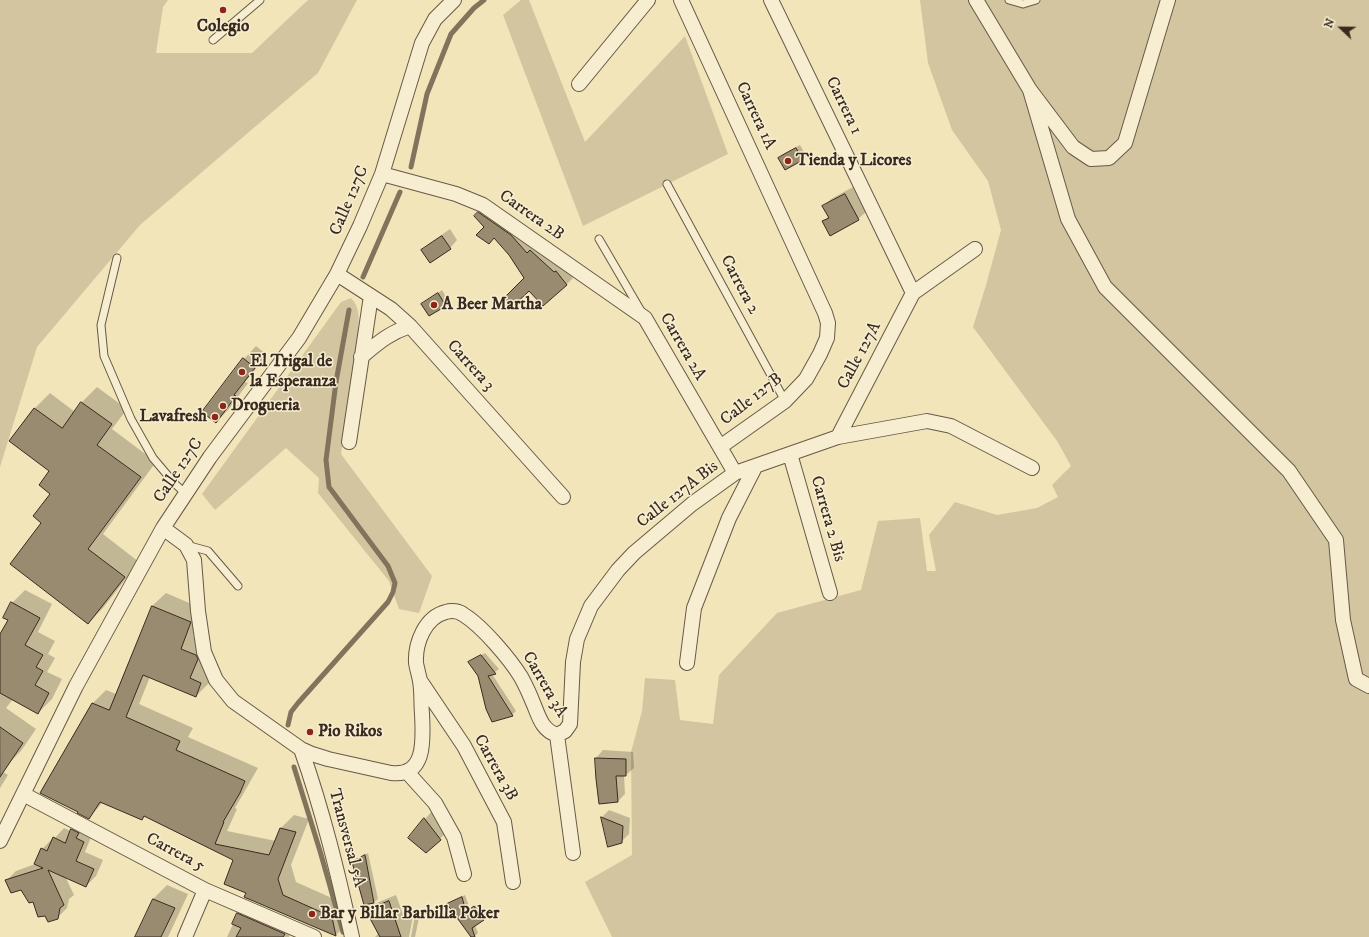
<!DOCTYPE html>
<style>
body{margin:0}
#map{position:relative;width:1369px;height:937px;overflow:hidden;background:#f2e5ba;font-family:"IM FELL DW Pica",serif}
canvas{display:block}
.north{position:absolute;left:1321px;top:8px;width:40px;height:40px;-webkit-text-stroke:3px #f7eed2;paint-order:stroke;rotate:292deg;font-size:11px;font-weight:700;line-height:16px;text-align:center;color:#392a1f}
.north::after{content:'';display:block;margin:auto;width:14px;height:18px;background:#392a1f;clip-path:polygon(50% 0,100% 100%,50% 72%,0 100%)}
</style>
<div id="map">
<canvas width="1369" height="937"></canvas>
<div class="north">N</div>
</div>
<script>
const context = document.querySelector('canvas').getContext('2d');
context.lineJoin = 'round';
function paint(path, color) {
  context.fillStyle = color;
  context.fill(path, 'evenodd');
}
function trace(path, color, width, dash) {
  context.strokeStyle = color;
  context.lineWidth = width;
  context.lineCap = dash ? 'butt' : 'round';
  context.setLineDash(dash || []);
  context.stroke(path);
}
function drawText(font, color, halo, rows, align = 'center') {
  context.font = font + ' "IM FELL DW Pica",serif';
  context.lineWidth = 3;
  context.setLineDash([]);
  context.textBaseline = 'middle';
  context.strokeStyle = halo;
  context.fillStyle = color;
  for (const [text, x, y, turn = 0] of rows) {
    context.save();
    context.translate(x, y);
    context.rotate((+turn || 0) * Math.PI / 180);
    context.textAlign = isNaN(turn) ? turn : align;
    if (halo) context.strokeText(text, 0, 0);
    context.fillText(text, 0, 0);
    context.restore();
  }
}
const green = new Path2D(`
 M 0,0 L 168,0 L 163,7 L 156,53 L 252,53 L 308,0 L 357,0 L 318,73 L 140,225 L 37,347 L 0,467 Z
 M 521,0 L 529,0 L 585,142 L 685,36 L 728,154 L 583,226 L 503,15 Z
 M 920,0 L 1369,0 L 1369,937 L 612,937 L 585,882 L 632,855 L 631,752 L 642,711 L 645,678 L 675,680 L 680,720 L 713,724 L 719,675 L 777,613 L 861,590 L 878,521 L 920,518 L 927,571 L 936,571 L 929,535 L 955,502 L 997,515 L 1037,508 L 1058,497 L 1052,485 L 1071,466 L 1057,441 L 973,327 L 986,285 L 1001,230 L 988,181 L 952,130 L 928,63 Z
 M 351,298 C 360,307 359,318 358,331 L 341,454 L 432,576 L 419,613 L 399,609 L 389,581 L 318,493 L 319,478 L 286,448 L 215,510 L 202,494 L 341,302 Z`);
const shadow = new Path2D(`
 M 800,145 L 806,156 L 802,160 L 780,158 L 783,154 Z
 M 853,187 L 866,212 L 858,219 L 823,222 L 829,216 L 824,206 L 831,199 Z
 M 486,206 L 563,265 L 573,278 L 566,285 L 525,278 L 510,255 L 476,216 Z
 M 450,229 L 457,240 L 450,248 L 423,250 L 430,243 Z
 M 442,290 L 449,302 L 445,305 L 423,304 Z
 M 256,346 L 267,355 L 245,382 L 248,383 L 229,409 L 216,422 L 244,359 Z
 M 97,387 L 127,409 L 112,429 L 156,462 L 103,534 L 139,562 L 103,608 L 88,623 L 43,522 L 52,493 L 51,470 L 11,441 L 35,408 L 50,393 L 75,412 L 82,402 Z
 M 25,590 L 52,604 L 38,632 L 55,641 L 48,654 L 55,658 L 47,672 L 62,679 L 52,699 L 38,713 L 13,699 L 6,708 L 36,729 L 21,751 L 8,764 L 0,759 L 0,636 L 9,619 L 12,603 Z
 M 166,593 L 203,609 L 193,636 L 209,642 L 210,646 L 202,665 L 214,670 L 209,683 L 196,696 L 150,677 L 139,704 L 193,728 L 188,737 L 258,768 L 235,808 L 237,809 L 227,831 L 276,841 L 281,828 L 294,815 L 309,819 L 291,865 L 296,882 L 345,904 L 349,922 L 336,935 L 247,892 L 235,860 L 144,816 L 142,818 L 103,802 L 89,818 L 44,788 L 93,703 L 106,690 L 116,694 L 152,606 Z
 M 485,653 L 499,669 L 492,674 L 516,711 L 512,715 L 492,720 L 479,676 L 470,662 L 473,659 Z
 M 603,750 L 633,752 L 634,768 L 626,775 L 624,775 L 625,794 L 618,801 L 597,779 L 596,758 Z
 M 0,770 L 8,775 L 0,788 Z
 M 609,810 L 630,818 L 629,834 L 621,842 L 609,846 L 602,817 Z
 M 432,811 L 448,831 L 426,852 L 409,838 Z
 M 79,826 L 93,832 L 85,852 L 103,860 L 96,876 L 86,886 L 65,876 L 74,895 L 69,899 L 67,908 L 57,918 L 46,915 L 22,889 L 6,881 L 16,871 L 35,864 L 42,849 L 52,839 L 53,840 L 64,828 L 73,832 Z
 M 368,853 L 378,899 L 374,902 L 365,904 L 353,863 L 357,859 Z
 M 167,885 L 188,894 L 168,937 L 136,937 L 153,899 Z
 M 396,895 L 405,920 L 413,916 L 409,937 L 375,937 L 379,933 L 367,911 L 374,904 Z
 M 465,895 L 470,909 L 478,904 L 487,915 L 475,925 L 478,933 L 474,937 L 472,937 L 448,904 L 452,901 Z
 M 247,904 L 293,924 L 289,937 L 227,937 L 238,914 Z
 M 420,913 L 415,937 L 411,937 L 415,915 Z`);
const stream = new Path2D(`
 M 411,167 L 427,94 L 451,34 L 474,8 L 484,0
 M 363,277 L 400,192
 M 288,725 L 291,712 L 298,703 L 388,602 L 393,592 L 395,583 L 388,566 L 329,487 L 326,460 L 336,382 L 349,310
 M 294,767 L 320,851 L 343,932`);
const building = new Path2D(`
 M 796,148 L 803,160 L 785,170 L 778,158 Z
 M 845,194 L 859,220 L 830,236 L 822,221 L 829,218 L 822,206 Z
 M 478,212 L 511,235 L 527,253 L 530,250 L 554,272 L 556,271 L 567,285 L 543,306 L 529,291 L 509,310 L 501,301 L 524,278 L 509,255 L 494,238 L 489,244 L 476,235 L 484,227 L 474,216 Z
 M 442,236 L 451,249 L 430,263 L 421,250 Z
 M 438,293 L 446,306 L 429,316 L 421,304 Z
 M 243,358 L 255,368 L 234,395 L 236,396 L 216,423 L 202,412 Z
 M 81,402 L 112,424 L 97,445 L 141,477 L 88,549 L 125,577 L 88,624 L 10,564 L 41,523 L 33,516 L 50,494 L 39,485 L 49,471 L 9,441 L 34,408 L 62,428 Z
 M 11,602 L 40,618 L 25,645 L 43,655 L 36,667 L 43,671 L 35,685 L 49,693 L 38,714 L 0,693 L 0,634 L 8,620 L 3,618 Z
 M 152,606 L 191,622 L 181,649 L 196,655 L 198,659 L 190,678 L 201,683 L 196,697 L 143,675 L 126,717 L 180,741 L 176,750 L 245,781 L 240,793 L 223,822 L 224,822 L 215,844 L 269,855 L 280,828 L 296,832 L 278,879 L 283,895 L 332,917 L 336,936 L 244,897 L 246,893 L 224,884 L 233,860 L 144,816 L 142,820 L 100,802 L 89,819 L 77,813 L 78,812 L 40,793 L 92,703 L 109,710 Z
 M 481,655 L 496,674 L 488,676 L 513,716 L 492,722 L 486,709 L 478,676 L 468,662 Z
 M 0,727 L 23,743 L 0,777 Z
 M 595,758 L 626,759 L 626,776 L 616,776 L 618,802 L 599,804 L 596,779 Z
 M 601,817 L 623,826 L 622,843 L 608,847 Z
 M 424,818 L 441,840 L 426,853 L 408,838 Z
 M 71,829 L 79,833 L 76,838 L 84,842 L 76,861 L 94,869 L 86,887 L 48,870 L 64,905 L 60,908 L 58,919 L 48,922 L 45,916 L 38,917 L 33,902 L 29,903 L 21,890 L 11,893 L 5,880 L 43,868 L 34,864 L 41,848 L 47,851 L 53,837 L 65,843 Z
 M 365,855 L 374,903 L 364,905 L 352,862 Z
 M 462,897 L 466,912 L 474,906 L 484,920 L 472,928 L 475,937 L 471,937 L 447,904 Z
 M 153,899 L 175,908 L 161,937 L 135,937 Z
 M 389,901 L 401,937 L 380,937 L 366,911 Z
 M 237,913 L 285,934 L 283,937 L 236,937 L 241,928 L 232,924 Z`);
const lane = new Path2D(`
 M 1009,0 L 1023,4 L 1036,0
 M 213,40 L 260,0
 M 667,184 L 785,401
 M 599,239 L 641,311
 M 117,258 L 101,325 L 104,356 L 131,419 L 153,458 L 175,484 L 185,493
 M 186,545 L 208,551 L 238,586`);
const street = new Path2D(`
 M 681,0 L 825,313 L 828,323 L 827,338 L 820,354 L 806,379 L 785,401 L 720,447
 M 771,0 L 913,293
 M 976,0 L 1030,90 L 1073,147 L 1091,159 L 1109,158 L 1125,143 L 1168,0
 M 579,84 L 648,0
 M 1030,90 L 1068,219 L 1105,287 L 1289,471 L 1336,540 L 1343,620 L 1356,679 L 1369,686
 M 382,174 L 456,194 L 483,205 L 645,318 L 735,473
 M 337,274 L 391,309 L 410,326 L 563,497
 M 361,357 C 378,343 389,333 410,326
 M 838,437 L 913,293 L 975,249
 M 349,442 L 371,296
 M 790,454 L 830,593
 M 163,528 L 186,545 L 194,560 L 198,611 L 204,652 L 216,680 L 233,701 L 301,749 L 312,754 L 328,759 L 391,773 C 427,777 423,738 422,714 C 421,703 422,692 420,681 C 419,675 417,669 416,663 C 415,643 425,617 446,612 C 452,610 459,611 464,615 C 482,626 510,659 521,677 C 526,686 530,695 534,705 C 539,717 542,730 557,735
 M 687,663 L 694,608 L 729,518 L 755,467
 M 421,682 L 464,746 L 504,822 L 513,882
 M 557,735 L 565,731 L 570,724 L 573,662 L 577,639 L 591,606 L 618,570 L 634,553 L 692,504 L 735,473 L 838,437 L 927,421 L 951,426 L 1032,468
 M 557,735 L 573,853
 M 301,749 C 323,811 338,874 352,937
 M 407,772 L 435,803 L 454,837 L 464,874
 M 23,794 L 205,890 L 314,937
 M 0,841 L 76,686 L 163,528 L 210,457 L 299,338 L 337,274 L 360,226 L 382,174 L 422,43 L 435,19 L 454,0
 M 185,937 L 205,890`);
const markers = [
 [223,10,4,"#8f2418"],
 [788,161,4,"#8f2418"],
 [434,305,4,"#8f2418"],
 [242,372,4,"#8f2418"],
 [223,406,4,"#8f2418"],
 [215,417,4,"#8f2418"],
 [310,732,4,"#8f2418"],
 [312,914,4,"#8f2418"]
];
const poiNames = [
 ["Colegio",223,27,"center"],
 ["Tienda y Licores",796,161],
 ["A Beer Martha",442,305],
 ["El Trigal de",250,362],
 ["la Esperanza",250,382],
 ["Drogueria",231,406],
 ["Lavafresh",207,417,"right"],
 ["Pio Rikos",318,732],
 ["Bar y Billar Barbilla Poker",320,914]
];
const streetNames = [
 ["Carrera 1",843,106,64],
 ["Carrera 1A",755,116,65],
 ["Calle 127C",350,201,-67],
 ["Carrera 2B",531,216,35],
 ["Carrera 2",739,285,62],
 ["Carrera 2A",682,347,60],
 ["Calle 127A",860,356,-62],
 ["Carrera 3",470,366,48],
 ["Calle 127B",752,400,-38],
 ["Calle 127C",179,471,-56],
 ["Calle 127A Bis",678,495,-38],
 ["Carrera 2 Bis",827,519,74],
 ["Carrera 3A",544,685,60],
 ["Carrera 3B",495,768,61],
 ["Transversal 5A",346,838,75],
 ["Carrera 5",175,853,28]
];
paint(green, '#d3c5a0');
paint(shadow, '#0003');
trace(stream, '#82745c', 5);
paint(building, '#998b70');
trace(building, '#392a1f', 1);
trace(lane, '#675946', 9);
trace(street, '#675946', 16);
trace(lane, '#f7eed2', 7);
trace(street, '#f7eed2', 14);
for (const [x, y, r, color] of markers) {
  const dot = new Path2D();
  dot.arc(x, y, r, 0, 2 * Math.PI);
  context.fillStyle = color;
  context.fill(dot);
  trace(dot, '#f7eed2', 1.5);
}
drawText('bold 17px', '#392a1f', '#f7eed2', poiNames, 'left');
drawText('17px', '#392a1f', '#f7eed2', streetNames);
</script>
